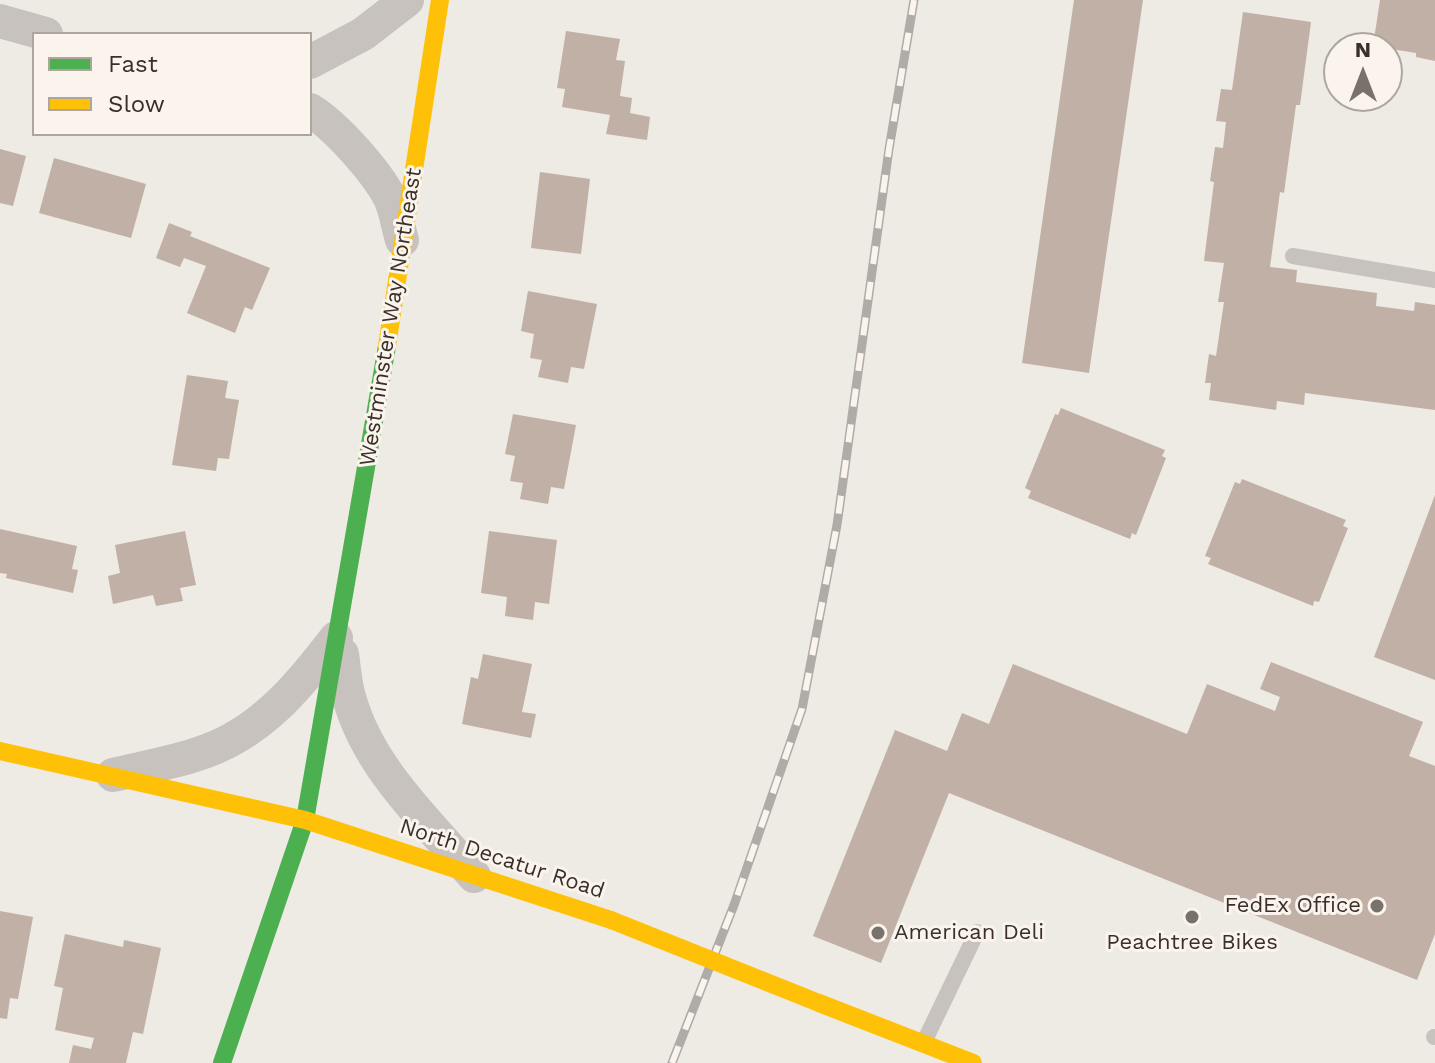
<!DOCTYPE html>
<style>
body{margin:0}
#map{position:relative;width:1435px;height:1063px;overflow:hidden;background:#eeeae4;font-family:"Work Sans",sans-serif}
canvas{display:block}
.legend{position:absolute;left:32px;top:32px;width:280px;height:104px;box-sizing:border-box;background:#faf4ed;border:2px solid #ada69f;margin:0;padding:10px 14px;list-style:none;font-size:24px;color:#39302b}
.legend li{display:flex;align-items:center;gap:16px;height:40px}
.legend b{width:40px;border:2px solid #ada69f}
.north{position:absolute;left:1323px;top:32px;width:80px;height:80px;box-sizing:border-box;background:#faf4ed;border:2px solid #ada69f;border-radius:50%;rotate:0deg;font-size:22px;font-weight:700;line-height:32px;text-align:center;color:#39302b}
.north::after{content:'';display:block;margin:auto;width:28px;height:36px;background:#78716c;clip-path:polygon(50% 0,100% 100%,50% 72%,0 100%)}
</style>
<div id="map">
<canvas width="1435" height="1063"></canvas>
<ul class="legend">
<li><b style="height:10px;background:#4caf50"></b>Fast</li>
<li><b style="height:10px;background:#ffc107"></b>Slow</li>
</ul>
<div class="north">N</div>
</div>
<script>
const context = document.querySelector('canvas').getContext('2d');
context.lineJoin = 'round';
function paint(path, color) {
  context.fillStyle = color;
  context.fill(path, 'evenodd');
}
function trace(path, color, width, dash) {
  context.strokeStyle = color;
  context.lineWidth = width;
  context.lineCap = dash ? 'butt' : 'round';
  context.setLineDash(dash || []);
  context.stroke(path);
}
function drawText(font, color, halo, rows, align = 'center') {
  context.font = font + ' "Work Sans",sans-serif';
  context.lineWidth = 6;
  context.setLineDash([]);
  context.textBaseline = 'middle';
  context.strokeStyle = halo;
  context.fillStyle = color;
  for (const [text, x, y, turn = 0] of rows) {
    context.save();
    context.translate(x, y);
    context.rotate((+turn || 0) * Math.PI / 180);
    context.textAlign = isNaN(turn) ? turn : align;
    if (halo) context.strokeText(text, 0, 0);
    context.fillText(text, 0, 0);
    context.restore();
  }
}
const building = new Path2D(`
 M 1074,0 L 1143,0 L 1089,373 L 1022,363 Z
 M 1380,0 L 1435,0 L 1435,61 L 1416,57 L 1416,53 L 1373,46 Z
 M 1243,12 L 1311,22 L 1300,105 L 1296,105 L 1284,193 L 1280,192 L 1270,267 L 1297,270 L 1296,282 L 1377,293 L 1376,306 L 1414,311 L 1415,302 L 1435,305 L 1435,410 L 1305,393 L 1304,405 L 1277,401 L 1276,410 L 1209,400 L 1211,383 L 1205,383 L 1209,354 L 1216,356 L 1224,302 L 1218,302 L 1224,263 L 1204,261 L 1214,182 L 1210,181 L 1215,147 L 1223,148 L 1226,122 L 1216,121 L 1221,89 L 1232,90 Z
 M 566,31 L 620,39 L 616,60 L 625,61 L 620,96 L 632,98 L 630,113 L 650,117 L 647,140 L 606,134 L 610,115 L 562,107 L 565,89 L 557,88 Z
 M 0,149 L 26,156 L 13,206 L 0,203 Z
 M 54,158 L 146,184 L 131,238 L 39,213 Z
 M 540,172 L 590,179 L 581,254 L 531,248 Z
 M 169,223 L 192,232 L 190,236 L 270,268 L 252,310 L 245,307 L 235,333 L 187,313 L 206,266 L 184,258 L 180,267 L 156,258 Z
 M 528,291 L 597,304 L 584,369 L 571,367 L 568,383 L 538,377 L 542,360 L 530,358 L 534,334 L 521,331 Z
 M 187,375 L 228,381 L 225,398 L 239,400 L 229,459 L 218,458 L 216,471 L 172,465 Z
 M 1061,408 L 1165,450 L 1162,456 L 1166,458 L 1136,535 L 1132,533 L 1130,539 L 1028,498 L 1031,491 L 1025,488 L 1055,414 L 1058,415 Z
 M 513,414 L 576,425 L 564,489 L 551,487 L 548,504 L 520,499 L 523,483 L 510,481 L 515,456 L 505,454 Z
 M 1242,479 L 1346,520 L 1343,526 L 1348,528 L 1319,602 L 1314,601 L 1313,606 L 1208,564 L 1211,558 L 1205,556 L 1235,482 L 1240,484 Z
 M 1435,495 L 1435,680 L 1374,657 Z
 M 0,529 L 77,546 L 72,569 L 78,570 L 73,593 L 6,578 L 7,574 L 0,573 Z
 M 185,531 L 196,585 L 180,588 L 183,601 L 156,606 L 153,595 L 113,604 L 108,576 L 120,573 L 115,545 Z
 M 489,531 L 557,540 L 549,604 L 535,602 L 533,620 L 505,616 L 507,597 L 481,593 Z
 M 483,654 L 532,664 L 522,712 L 536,714 L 531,738 L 462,724 L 471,677 L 478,679 Z
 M 1271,662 L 1423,722 L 1409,756 L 1435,766 L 1435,934 L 1417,980 L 949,793 L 881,963 L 813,936 L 895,730 L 947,751 L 962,713 L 989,724 L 1013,664 L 1187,734 L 1207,684 L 1275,711 L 1280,697 L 1260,689 Z
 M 0,911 L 33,917 L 18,999 L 10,998 L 7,1019 L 0,1018 Z
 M 65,934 L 123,947 L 124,940 L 161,948 L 143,1034 L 133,1032 L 126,1063 L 69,1063 L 73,1045 L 91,1049 L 94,1038 L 55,1030 L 63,988 L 54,986 Z`);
const lane = new Path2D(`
 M 1293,256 L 1435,280
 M 1434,1037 L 1435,1037
 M 924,1042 L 977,932`);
const street = new Path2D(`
 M 0,21 L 46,34
 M 310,62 L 363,34 L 407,0
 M 310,110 C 336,126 376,171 390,198 C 396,211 398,227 402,240
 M 342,654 C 344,668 345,684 349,697 C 368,768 428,822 474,876
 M 113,775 C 146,767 183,761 214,748 C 267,726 303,681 336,638`);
const fast = new Path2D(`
 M 222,1063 L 305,820 L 387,346`);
const slow = new Path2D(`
 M 387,346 L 440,0
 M 0,751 L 305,820 L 611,920
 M 819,1003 L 973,1063`);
const rail = new Path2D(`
 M 672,1063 L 734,905 L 802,709 L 837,525 L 889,149 L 914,0`);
const slowBridge = new Path2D(`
 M 611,920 L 819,1003`);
const markers = [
 [1377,906,8,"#78716c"],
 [1192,917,8,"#78716c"],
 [878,933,8,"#78716c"]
];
const streetNames = [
 ["Westminster Way Northeast",391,317,-81],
 ["North Decatur Road",502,859,18]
];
const poiNames = [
 ["FedEx Office",1361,906],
 ["American Deli",894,933,"left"],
 ["Peachtree Bikes",1192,943,"center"]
];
paint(building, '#c1b0a6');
trace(lane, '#c7c2bd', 16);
trace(street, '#c7c2bd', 34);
trace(fast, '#4caf50', 18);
trace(slow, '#ffc107', 18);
trace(rail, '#afaba7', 9);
trace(rail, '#faf4ed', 6, [18]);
trace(slowBridge, '#ffc107', 18);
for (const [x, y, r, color] of markers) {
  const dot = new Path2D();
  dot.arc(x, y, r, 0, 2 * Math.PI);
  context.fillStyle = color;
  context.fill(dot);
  trace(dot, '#faf4ed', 3);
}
drawText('22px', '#39302b', '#faf4ed', streetNames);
drawText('22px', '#39302b', '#faf4ed', poiNames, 'right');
</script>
